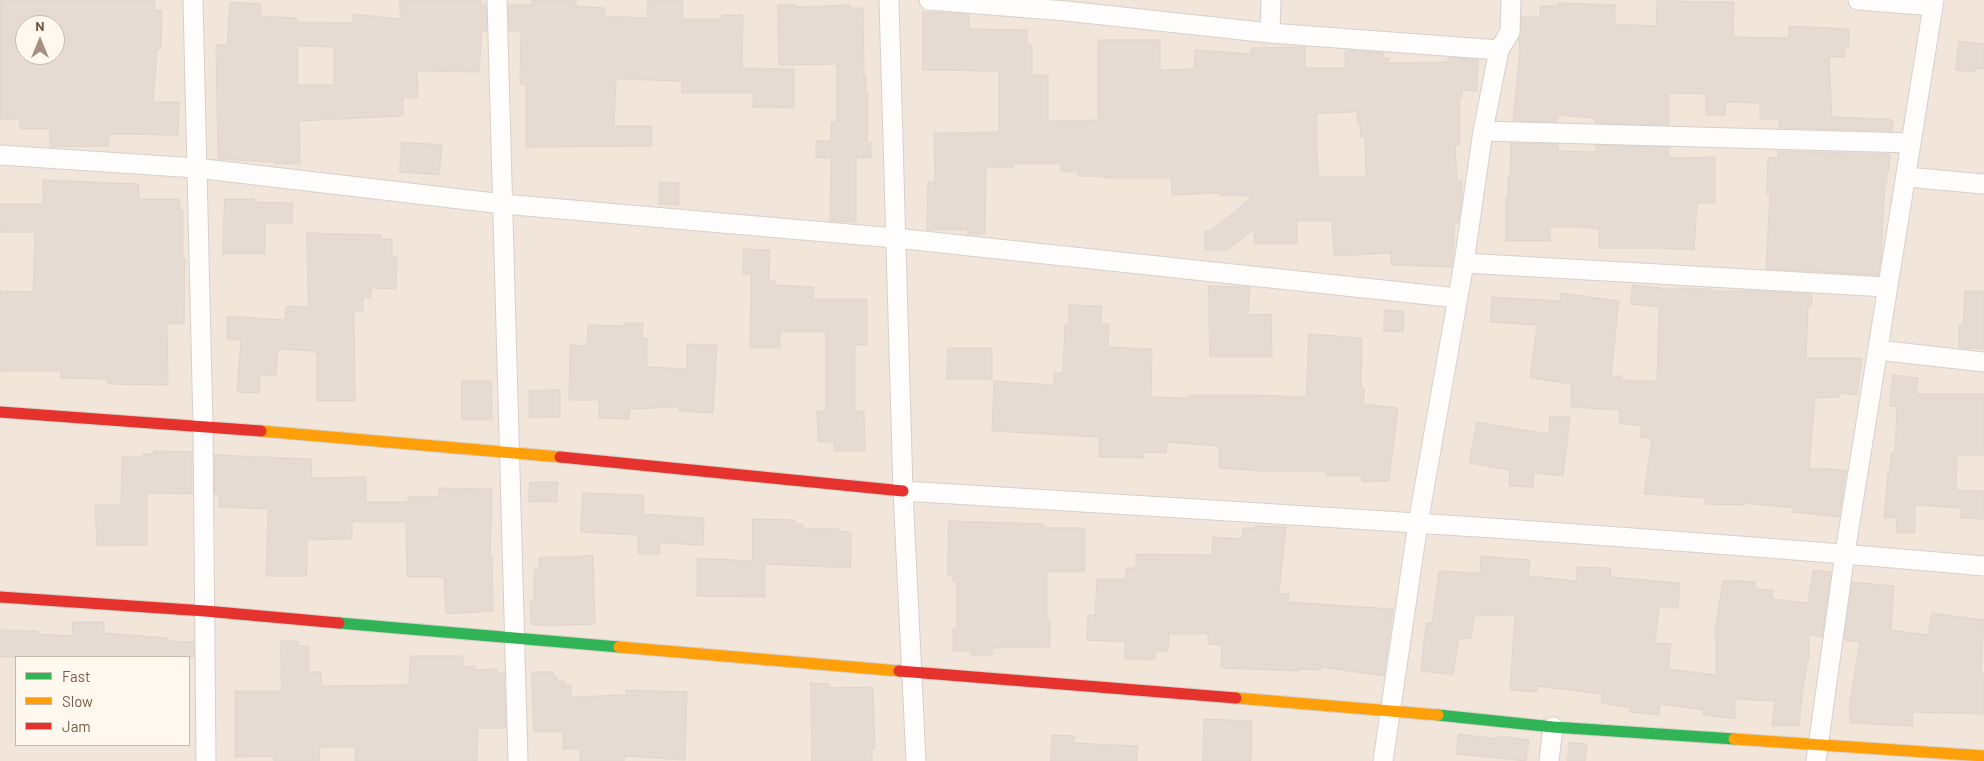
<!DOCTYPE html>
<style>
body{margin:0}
#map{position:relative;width:1984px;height:761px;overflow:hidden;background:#f8f3ec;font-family:Barlow,sans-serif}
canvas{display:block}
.legend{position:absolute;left:15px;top:656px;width:175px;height:90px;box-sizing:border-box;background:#fff8ee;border:1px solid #c9b9ac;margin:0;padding:6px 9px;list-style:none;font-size:15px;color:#785a4a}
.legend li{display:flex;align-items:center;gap:10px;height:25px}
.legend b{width:25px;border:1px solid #c9b9ac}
.north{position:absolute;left:15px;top:15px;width:50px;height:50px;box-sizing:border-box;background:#fff8ee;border:1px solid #c9b9ac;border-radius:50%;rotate:0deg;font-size:14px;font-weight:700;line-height:20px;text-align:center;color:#785a4a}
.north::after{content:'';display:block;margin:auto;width:18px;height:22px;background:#a59083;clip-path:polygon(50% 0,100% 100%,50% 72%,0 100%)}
</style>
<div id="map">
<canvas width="1984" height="761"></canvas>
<ul class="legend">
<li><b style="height:6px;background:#30b455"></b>Fast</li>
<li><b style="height:6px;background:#ff9f0a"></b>Slow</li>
<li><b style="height:6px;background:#e5322d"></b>Jam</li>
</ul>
<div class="north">N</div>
</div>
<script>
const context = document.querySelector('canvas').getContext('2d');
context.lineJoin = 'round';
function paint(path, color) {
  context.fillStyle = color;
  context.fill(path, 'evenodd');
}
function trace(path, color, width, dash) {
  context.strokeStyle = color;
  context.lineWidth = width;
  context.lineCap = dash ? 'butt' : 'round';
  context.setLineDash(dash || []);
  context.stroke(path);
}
const residential = new Path2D(`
 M 0,0 L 1984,0 L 1984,761 L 0,761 ZM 25,25 L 55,25 L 55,55 L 25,55 ZM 16,657 L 189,657 L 189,745 L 16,745 Z`);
const building = new Path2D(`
 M 1,0 L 155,0 L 154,10 L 162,10 L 161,49 L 157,49 L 153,102 L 179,102 L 178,135 L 109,134 L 109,146 L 50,147 L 50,129 L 20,129 L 20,120 L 1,119 ZM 25,25 L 55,25 L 55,55 L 25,55 Z
 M 400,0 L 481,0 L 481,4 L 486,4 L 487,31 L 482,30 L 479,72 L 417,71 L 418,98 L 403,98 L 403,116 L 299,121 L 300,164 L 275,164 L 275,162 L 218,159 L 216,45 L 227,45 L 230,2 L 261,4 L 260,16 L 297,18 L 297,22 L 353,23 L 353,14 L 400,19 ZM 298,46 L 334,47 L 334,85 L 298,85 Z
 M 532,0 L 576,0 L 576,6 L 605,8 L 604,16 L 647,18 L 648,0 L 683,0 L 682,19 L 722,19 L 722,15 L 743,15 L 742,68 L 794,69 L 794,108 L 753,107 L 753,93 L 682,93 L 682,81 L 616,79 L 614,126 L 652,126 L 652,146 L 526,147 L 526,84 L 520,84 L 521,31 L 509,31 L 508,5 L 532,5 Z
 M 1657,1 L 1734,2 L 1733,37 L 1789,38 L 1789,26 L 1849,29 L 1849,46 L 1845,46 L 1845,57 L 1829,57 L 1832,117 L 1888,119 L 1893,121 L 1892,131 L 1779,128 L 1779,119 L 1760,119 L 1760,103 L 1726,102 L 1725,115 L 1706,115 L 1706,94 L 1669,93 L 1669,125 L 1595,123 L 1595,118 L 1558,115 L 1558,122 L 1513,121 L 1520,51 L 1519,38 L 1522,17 L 1540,17 L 1541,6 L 1558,6 L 1558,3 L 1615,5 L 1615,24 L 1656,26 Z
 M 778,5 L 797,5 L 797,7 L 850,5 L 850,8 L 863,8 L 864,76 L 866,76 L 866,93 L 868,93 L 867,142 L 871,142 L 871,158 L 856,158 L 856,222 L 830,221 L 831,158 L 816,158 L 816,141 L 831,141 L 831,122 L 837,122 L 837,64 L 779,65 Z
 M 923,12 L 969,14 L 969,29 L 1027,30 L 1027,44 L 1032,44 L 1032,75 L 1048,75 L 1048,121 L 1098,120 L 1098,40 L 1160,40 L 1160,70 L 1194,69 L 1195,50 L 1252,54 L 1251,48 L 1305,47 L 1305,68 L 1345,68 L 1345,50 L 1384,53 L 1383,58 L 1389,58 L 1389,63 L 1448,62 L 1448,57 L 1478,60 L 1477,91 L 1462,90 L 1462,98 L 1459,98 L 1460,145 L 1455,145 L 1457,180 L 1462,180 L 1462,198 L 1458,223 L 1455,222 L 1452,267 L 1391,265 L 1391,253 L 1334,256 L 1332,221 L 1297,221 L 1297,244 L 1254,244 L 1254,229 L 1227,250 L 1205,250 L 1205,231 L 1211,231 L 1253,196 L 1219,195 L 1219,193 L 1172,195 L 1171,178 L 1104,178 L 1104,176 L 1078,176 L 1078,172 L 1061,172 L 1061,164 L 1013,164 L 1013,168 L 986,167 L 985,234 L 968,234 L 968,230 L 927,230 L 928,182 L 935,182 L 934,133 L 999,132 L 999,71 L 923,70 ZM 1357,112 L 1358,124 L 1360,124 L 1361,137 L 1365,137 L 1366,177 L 1319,177 L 1317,156 L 1317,114 Z
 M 1959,41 L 1984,44 L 1984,69 L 1976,68 L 1975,72 L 1956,70 Z
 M 402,142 L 442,145 L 439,175 L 400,172 Z
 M 1511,143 L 1558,144 L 1559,151 L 1596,152 L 1596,145 L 1669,147 L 1669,157 L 1676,158 L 1715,157 L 1715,203 L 1697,203 L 1694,250 L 1660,248 L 1599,248 L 1599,229 L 1582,227 L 1550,227 L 1550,241 L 1506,241 L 1506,196 L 1508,196 L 1508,176 L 1510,176 Z
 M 1778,151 L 1890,154 L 1889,170 L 1887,170 L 1887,182 L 1885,182 L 1881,258 L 1878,275 L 1766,269 L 1770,194 L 1767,194 L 1768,157 L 1778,158 Z
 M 43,180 L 139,184 L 139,199 L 180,199 L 180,210 L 183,210 L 183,259 L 185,259 L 184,324 L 167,324 L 168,385 L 108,384 L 108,379 L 60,378 L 61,371 L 0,371 L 0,291 L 33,292 L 35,232 L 0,232 L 0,204 L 43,204 Z
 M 660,182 L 679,183 L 679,205 L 659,204 Z
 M 225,199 L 255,199 L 255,202 L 293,203 L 292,223 L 265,223 L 265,254 L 223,254 Z
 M 307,233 L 381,235 L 381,239 L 392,239 L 392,257 L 397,257 L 396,289 L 371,288 L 371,298 L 363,298 L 363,311 L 354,311 L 355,401 L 317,401 L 317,353 L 314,353 L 314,351 L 278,349 L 276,376 L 260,375 L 259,393 L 237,392 L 241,340 L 227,340 L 227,316 L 285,320 L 286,306 L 308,307 Z
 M 744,249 L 770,250 L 769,281 L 775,281 L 775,285 L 814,287 L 813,299 L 867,299 L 867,345 L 855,345 L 855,411 L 864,411 L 865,451 L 834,451 L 834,442 L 818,442 L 817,411 L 826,411 L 826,332 L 780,332 L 780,348 L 750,348 L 751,274 L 743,274 Z
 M 1633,285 L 1677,290 L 1678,288 L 1713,289 L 1712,291 L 1756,291 L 1812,294 L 1811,307 L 1808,307 L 1806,358 L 1862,358 L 1857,395 L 1840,393 L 1840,397 L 1815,398 L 1809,468 L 1846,470 L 1839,517 L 1793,512 L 1793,508 L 1744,503 L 1744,505 L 1705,504 L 1705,498 L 1644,494 L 1652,438 L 1641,438 L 1641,426 L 1619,423 L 1620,410 L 1571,407 L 1571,384 L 1530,378 L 1537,325 L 1490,322 L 1492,297 L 1560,301 L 1560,293 L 1619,301 L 1611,376 L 1622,376 L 1622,380 L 1657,381 L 1659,307 L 1631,304 Z
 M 1209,286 L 1250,287 L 1248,315 L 1271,314 L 1272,357 L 1210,357 Z
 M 1965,291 L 1984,291 L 1984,349 L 1959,348 L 1959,325 L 1963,325 Z
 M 1069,305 L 1102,306 L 1101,324 L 1109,324 L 1108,347 L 1152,349 L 1151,397 L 1188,398 L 1188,395 L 1252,395 L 1306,397 L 1309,334 L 1362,338 L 1361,388 L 1364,388 L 1363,404 L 1398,408 L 1389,481 L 1362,482 L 1362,476 L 1326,476 L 1326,471 L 1260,471 L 1219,468 L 1219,446 L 1167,442 L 1166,453 L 1144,452 L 1144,458 L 1099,457 L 1099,437 L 992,431 L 994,381 L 1054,385 L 1054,373 L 1063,373 L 1065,325 L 1069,325 Z
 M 1385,310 L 1404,311 L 1403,332 L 1384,331 Z
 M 624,323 L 643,323 L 642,338 L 647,338 L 647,367 L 687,369 L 687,344 L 717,345 L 713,413 L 679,411 L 679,407 L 630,409 L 629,419 L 599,418 L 599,400 L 569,400 L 570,345 L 587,346 L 588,325 L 624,326 Z
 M 948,348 L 992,348 L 992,379 L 947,379 Z
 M 1893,375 L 1918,378 L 1916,394 L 1984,394 L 1984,455 L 1957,455 L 1956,490 L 1984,491 L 1984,519 L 1961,518 L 1961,508 L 1915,505 L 1915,533 L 1896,533 L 1897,518 L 1884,518 L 1888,473 L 1889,473 L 1892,453 L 1895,454 L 1897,407 L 1890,406 Z
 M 462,381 L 491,381 L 492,420 L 462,420 Z
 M 560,390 L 560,417 L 529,418 L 529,391 Z
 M 1550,416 L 1570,417 L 1563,476 L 1534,473 L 1533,487 L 1509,486 L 1510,470 L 1469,463 L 1477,422 L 1549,434 Z
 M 154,451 L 192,452 L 192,494 L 147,493 L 147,545 L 97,546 L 95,505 L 121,505 L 122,457 L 143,457 L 143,454 L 154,454 Z
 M 215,455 L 312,459 L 311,478 L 366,477 L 366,502 L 408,502 L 408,497 L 439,496 L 439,488 L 492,489 L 490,557 L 492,556 L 493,611 L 446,614 L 444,577 L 407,577 L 406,522 L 352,522 L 352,539 L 307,540 L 307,576 L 266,576 L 268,509 L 219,507 L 219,494 L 215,494 Z
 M 530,482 L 558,482 L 557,502 L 529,502 Z
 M 583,493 L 644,495 L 643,514 L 704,518 L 703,545 L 660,543 L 660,554 L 638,554 L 638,535 L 581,532 Z
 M 753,519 L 795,520 L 795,524 L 803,524 L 803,528 L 839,529 L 838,531 L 851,532 L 851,568 L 765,564 L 765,597 L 697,596 L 697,558 L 752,561 Z
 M 949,521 L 1044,524 L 1044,528 L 1085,528 L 1085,572 L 1047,572 L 1047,620 L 1050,620 L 1050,647 L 992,648 L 992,655 L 971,655 L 971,651 L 953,651 L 953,628 L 957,628 L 957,582 L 953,582 L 953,575 L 948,575 Z
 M 1255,526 L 1286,527 L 1279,593 L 1289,594 L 1288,602 L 1393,609 L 1384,676 L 1321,667 L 1321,670 L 1299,669 L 1299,671 L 1221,668 L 1222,645 L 1208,644 L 1208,634 L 1169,634 L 1168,651 L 1155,651 L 1155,660 L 1125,659 L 1125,642 L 1087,640 L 1088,615 L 1095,615 L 1097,579 L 1126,579 L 1126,568 L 1136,568 L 1136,554 L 1212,555 L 1213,537 L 1242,539 L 1243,528 L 1255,528 Z
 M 593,556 L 595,624 L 549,626 L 531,624 L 530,602 L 534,601 L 534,570 L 539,569 L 539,558 Z
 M 1481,556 L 1530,560 L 1528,576 L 1576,581 L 1577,567 L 1611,568 L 1611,577 L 1680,583 L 1678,608 L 1659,606 L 1655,643 L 1671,644 L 1668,669 L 1716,675 L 1716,637 L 1714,637 L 1723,580 L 1755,582 L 1755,589 L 1773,590 L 1772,599 L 1808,603 L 1813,570 L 1831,572 L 1822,637 L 1809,635 L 1809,660 L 1808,660 L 1802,694 L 1799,726 L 1772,726 L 1775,701 L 1735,699 L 1735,719 L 1703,715 L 1704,710 L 1660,704 L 1659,715 L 1630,712 L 1630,708 L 1601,703 L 1602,694 L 1537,686 L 1537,692 L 1510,690 L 1515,615 L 1474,616 L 1471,639 L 1459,638 L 1453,675 L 1421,671 L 1425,632 L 1427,623 L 1432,623 L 1439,571 L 1480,573 Z
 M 1852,582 L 1894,586 L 1891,630 L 1928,635 L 1932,613 L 1984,620 L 1981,673 L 1984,673 L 1984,714 L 1913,712 L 1913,726 L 1850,723 L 1850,707 L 1849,707 L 1860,642 L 1844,640 Z
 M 73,622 L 104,622 L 104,633 L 167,638 L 167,641 L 194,642 L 194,657 L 0,657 L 0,630 L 38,631 L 38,634 L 72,636 Z
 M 281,641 L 299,641 L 298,646 L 309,646 L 309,672 L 321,672 L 322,686 L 409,685 L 410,656 L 463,656 L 463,667 L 475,666 L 475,670 L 497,669 L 497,673 L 504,673 L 506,728 L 478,728 L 477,761 L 355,761 L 355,747 L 320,747 L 319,761 L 274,761 L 274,756 L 235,757 L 235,691 L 281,691 Z
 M 532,672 L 553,672 L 553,676 L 557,676 L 557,681 L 565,681 L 565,685 L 571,685 L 571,697 L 626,695 L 626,690 L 687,692 L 685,760 L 625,756 L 624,761 L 580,761 L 580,749 L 563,749 L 563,732 L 534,732 Z
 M 811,683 L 829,684 L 829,688 L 873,687 L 875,749 L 872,749 L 872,761 L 812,761 Z
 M 1204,719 L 1252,721 L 1251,761 L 1203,761 Z
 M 1459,734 L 1497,739 L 1498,736 L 1529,740 L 1526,761 L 1456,754 Z
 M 1052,735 L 1074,736 L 1074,743 L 1138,746 L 1137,761 L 1051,761 Z
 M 1569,743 L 1587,744 L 1585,761 L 1568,761 Z`);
const street = new Path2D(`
 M 193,0 L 203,426 L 206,761
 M 497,0 L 518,761
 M 889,0 L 903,491 L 916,761
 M 929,0 L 1066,11 L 1270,33 L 1499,50
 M 1858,0 L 1933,6
 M 1270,33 L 1271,0
 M 1483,131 L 1911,143
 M 0,155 L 196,168 L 503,204 L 895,238 L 1458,298
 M 1906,177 L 1984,184
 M 1464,263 L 1887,287
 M 1878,350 L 1984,362
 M 903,491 C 1264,513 1624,534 1984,566
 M 1383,761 L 1418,523 L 1464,263 L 1483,131 L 1499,50 L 1510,32 L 1511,0
 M 1549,761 L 1553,727
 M 1816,761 L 1845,553 L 1934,0`);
const fast = new Path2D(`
 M 339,623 L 619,647
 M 1438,715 L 1553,727 L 1734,739`);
const slow = new Path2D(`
 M 261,431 L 560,457
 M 619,647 L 899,671
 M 1236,698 L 1438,715
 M 1734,739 L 1984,756`);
const jam = new Path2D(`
 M 0,412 L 261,431
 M 560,457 L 903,491
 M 0,597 L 205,611 L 339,623
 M 899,671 L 1236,698`);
paint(residential, '#f1e6d9');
paint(building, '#e5dbd3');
trace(building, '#e1d6ce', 1);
trace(street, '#d7d0ca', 21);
trace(fast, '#d8d0c8', 13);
trace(slow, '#d8d0c8', 13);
trace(jam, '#d8d0c8', 13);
trace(street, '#fefdfc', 19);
trace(fast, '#30b455', 11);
trace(slow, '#ff9f0a', 11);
trace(jam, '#e5322d', 11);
</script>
